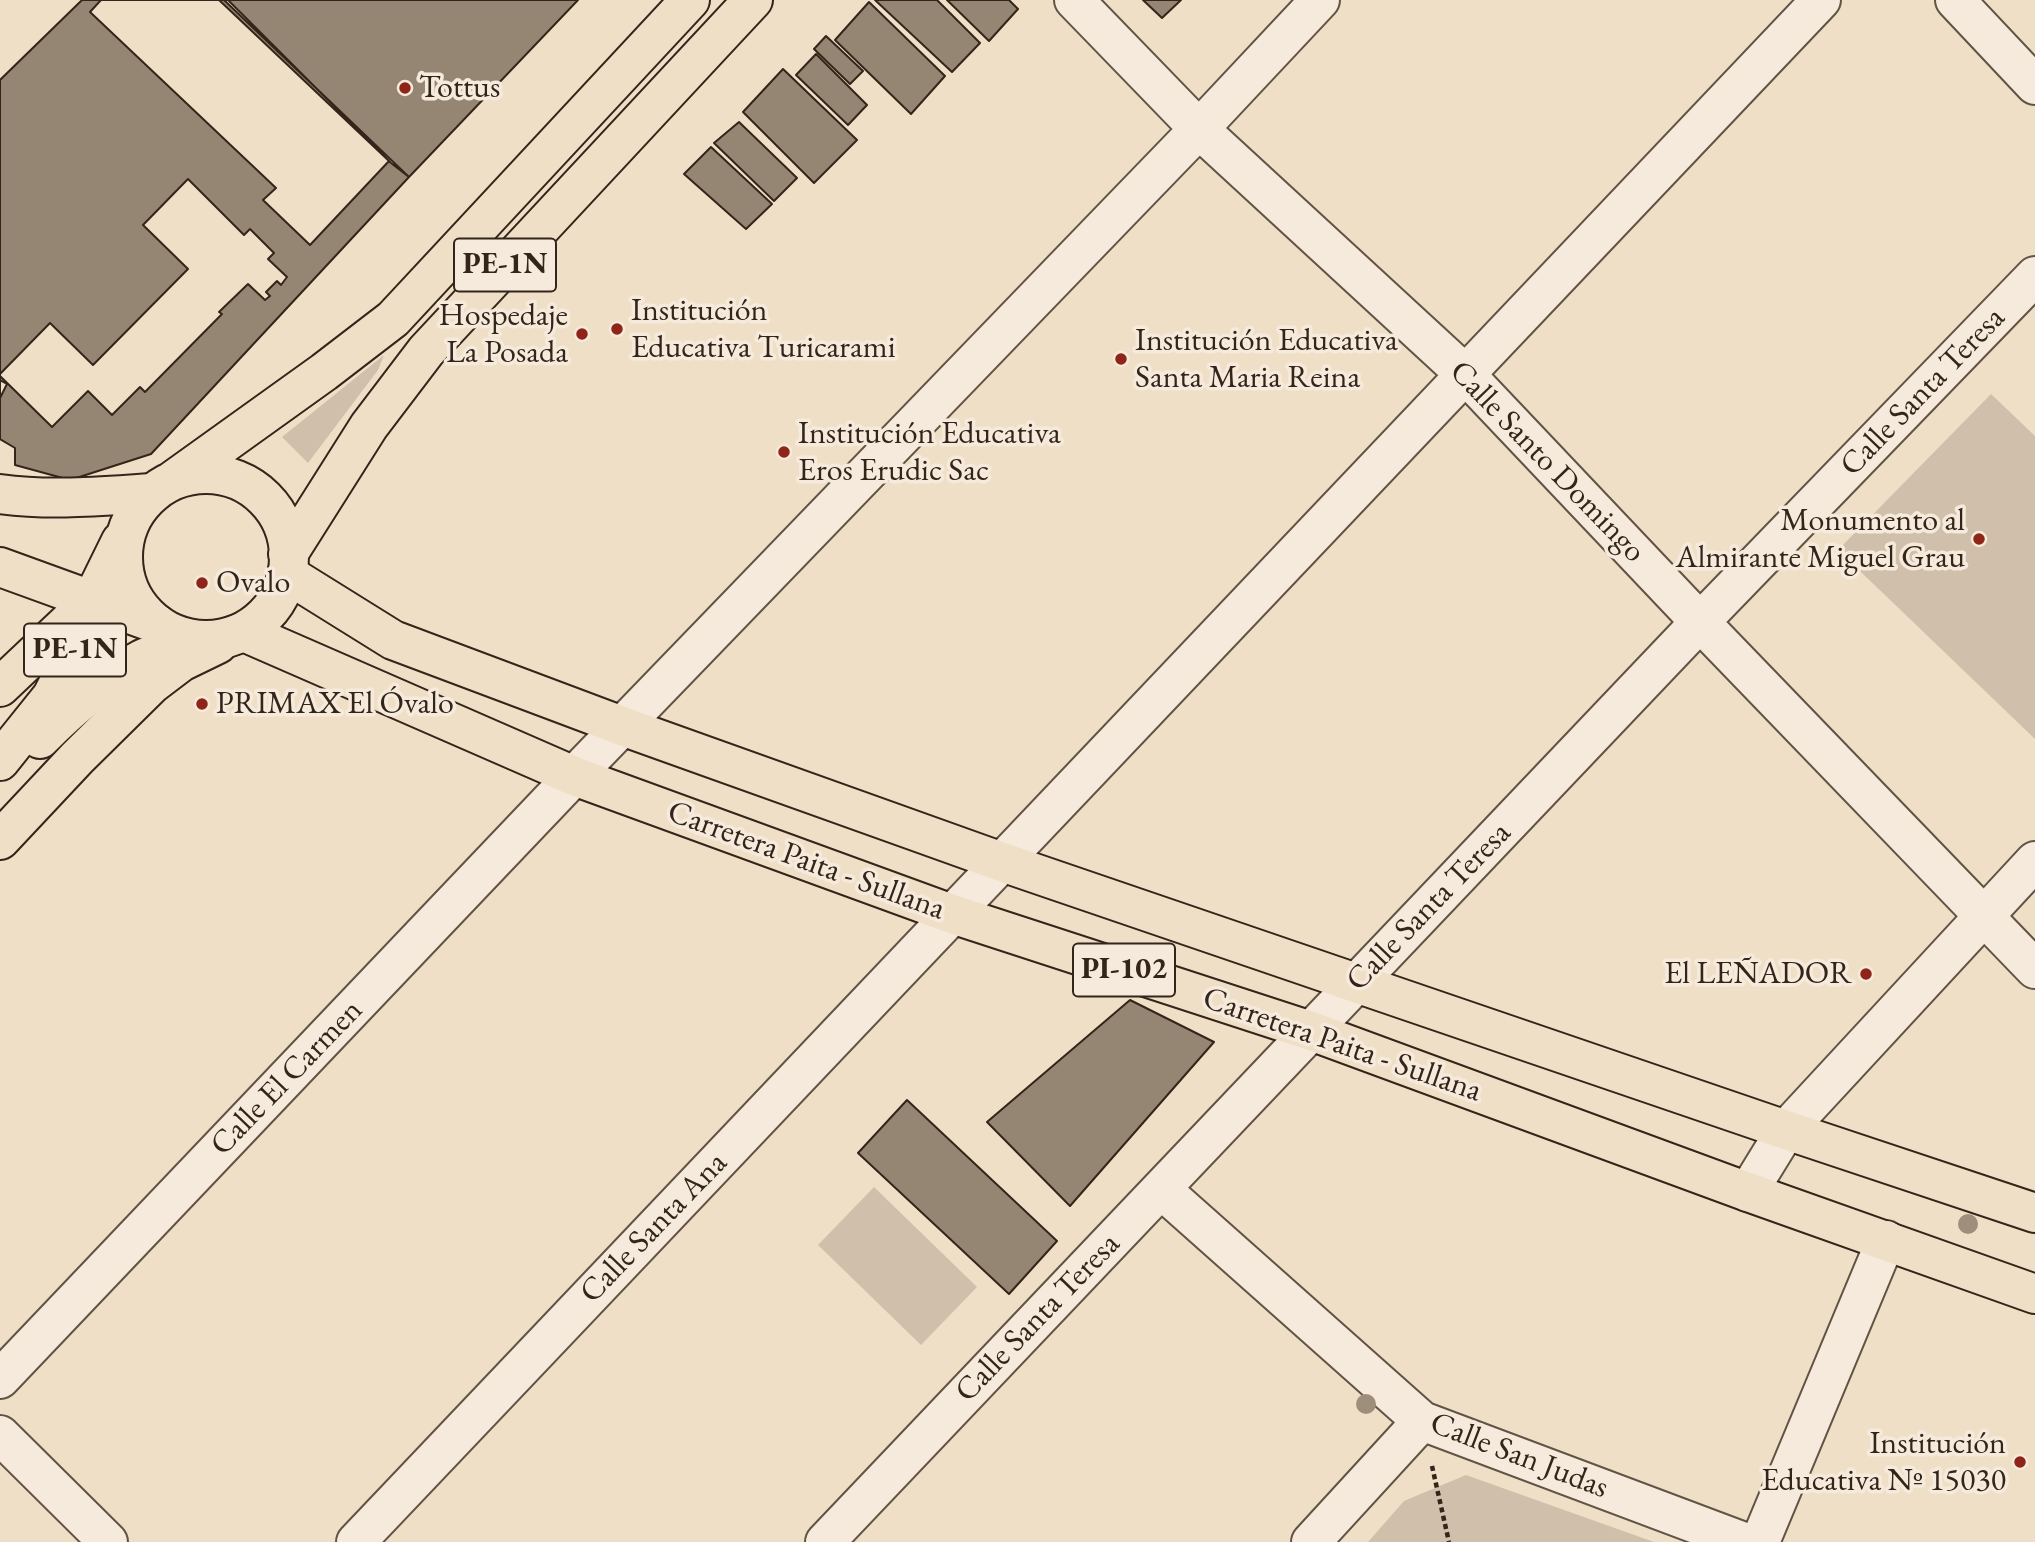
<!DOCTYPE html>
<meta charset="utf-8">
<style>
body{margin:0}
canvas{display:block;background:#f0dfc7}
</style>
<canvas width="2035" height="1542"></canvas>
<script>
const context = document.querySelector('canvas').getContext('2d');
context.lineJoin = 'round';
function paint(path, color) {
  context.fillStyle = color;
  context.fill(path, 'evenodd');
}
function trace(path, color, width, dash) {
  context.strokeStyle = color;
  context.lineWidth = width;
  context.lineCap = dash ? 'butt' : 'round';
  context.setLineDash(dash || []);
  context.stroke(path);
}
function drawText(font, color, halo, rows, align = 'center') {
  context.font = font + ' "EB Garamond",serif';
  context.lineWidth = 7;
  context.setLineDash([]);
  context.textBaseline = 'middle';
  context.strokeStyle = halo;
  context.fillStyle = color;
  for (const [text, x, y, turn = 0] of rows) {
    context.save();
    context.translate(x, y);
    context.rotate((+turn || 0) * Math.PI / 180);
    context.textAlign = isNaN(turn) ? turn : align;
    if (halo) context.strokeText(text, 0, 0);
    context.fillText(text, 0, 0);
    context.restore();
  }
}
const green = new Path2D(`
 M 384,355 L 378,370 L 308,463 L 282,437 Z
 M 1991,394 L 2035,436 L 2035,739 L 1838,550 Z
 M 874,1187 L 977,1287 L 921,1345 L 818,1245 Z
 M 1466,1475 L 1654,1542 L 1368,1542 L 1404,1501 Z`);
const building = new Path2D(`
 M 82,0 L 228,0 L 391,163 L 409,177 L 151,454 L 70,480 L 15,465 L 15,448 L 0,439 L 0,80 Z
 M 101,0 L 219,0 L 389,161 L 310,245 L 263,200 L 276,188 L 90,12 Z
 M 224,0 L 578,0 L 409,177 Z
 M 875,0 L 937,0 L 980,43 L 952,72 Z
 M 947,0 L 1009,0 L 1018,9 L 989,41 Z
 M 1143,0 L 1181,0 L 1162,18 Z
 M 869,2 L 945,76 L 911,114 L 835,40 Z
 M 826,36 L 863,71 L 850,84 L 814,49 Z
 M 816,54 L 867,105 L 848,125 L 796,75 Z
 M 783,69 L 857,140 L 814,183 L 743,112 Z
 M 739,122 L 797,178 L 774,201 L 714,143 Z
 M 711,147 L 772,204 L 746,229 L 684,174 Z
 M 188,179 L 244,235 L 250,229 L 274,253 L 268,259 L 287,277 L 281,285 L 277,281 L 266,292 L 270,296 L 265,300 L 248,284 L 219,312 L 222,314 L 145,392 L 140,387 L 112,415 L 88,391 L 52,427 L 0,376 L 0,374 L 50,323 L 93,365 L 188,269 L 143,225 Z
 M 0,380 L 7,384 L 0,398 Z
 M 1130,1000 L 1214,1042 L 1070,1206 L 987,1122 Z
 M 907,1100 L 1057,1241 L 1009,1294 L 858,1153 Z`);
const path = new Path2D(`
 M 1432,1466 L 1449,1542`);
const minor = new Path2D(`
 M 1074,0 L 1199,129 L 1465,374 L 1700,622 L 2035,969
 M 1955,0 L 2035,85
 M 1161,1189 L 1422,1421 L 1744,1542
 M 1748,1192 L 1786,1130 L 2035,861
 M 0,1379 L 574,776 L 1199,129 L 1320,0
 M 0,1435 L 108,1542
 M 356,1542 L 1821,0
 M 825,1542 L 1700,622 L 2035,276
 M 1311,1542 L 1422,1421
 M 1760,1542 L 1886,1240`);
const major = new Path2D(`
 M 0,494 C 51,501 102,496 153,493
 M 0,567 L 157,624
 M 287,574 L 393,640 L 622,726 L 1002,862 L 1786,1130 L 2035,1213
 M 221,640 L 244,632 L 574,776 L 952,914 L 1311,1031 L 1748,1192 L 2035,1294
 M 0,687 L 92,600
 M 0,840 L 77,758 L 152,684 L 181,662 L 218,644`);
const highway = new Path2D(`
 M123 557a83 83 0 1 1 166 0a83 83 0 1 1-166 0Z
 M 172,481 L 324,372 L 393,319 L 690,0
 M 288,554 L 369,426 L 426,351 L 753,0
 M 40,739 C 70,709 104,679 142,659 C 160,651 180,646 199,640
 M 0,761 L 52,696 L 73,655 L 92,600 L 121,541`);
const trees = [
 [1968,1224],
 [1366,1404]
];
const markers = [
 [405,88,7,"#8f2418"],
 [617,329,7,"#8f2418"],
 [582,334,7,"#8f2418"],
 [1121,359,7,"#8f2418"],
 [784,452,7,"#8f2418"],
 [1979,539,7,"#8f2418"],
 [202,583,7,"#8f2418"],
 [202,704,7,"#8f2418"],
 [1866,974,7,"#8f2418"],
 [2020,1462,7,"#8f2418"]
];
const shields = [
 [505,265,102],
 [75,650,102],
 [1124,970,102]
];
const shieldNames = [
 ["PE-1N",505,265],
 ["PE-1N",75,650],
 ["PI-102",1124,970]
];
const poiNames = [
 ["Tottus",419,88],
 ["Institución",631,311],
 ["Educativa Turicarami",631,348],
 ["Hospedaje",568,316,"right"],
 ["La Posada",568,353,"right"],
 ["Institución Educativa",1135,341],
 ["Santa Maria Reina",1135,378],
 ["Institución Educativa",798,434],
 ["Eros Erudic Sac",798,471],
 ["Monumento al",1965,521,"right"],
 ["Almirante Miguel Grau",1965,558,"right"],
 ["Ovalo",216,583],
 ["PRIMAX El Óvalo",216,704],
 ["El LEÑADOR",1852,974,"right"],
 ["Institución",2006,1444,"right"],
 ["Educativa Nº 15030",2006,1481,"right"]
];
const streetNames = [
 ["Calle Santa Teresa",1923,392,-46],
 ["Calle Santo Domingo",1547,462,46],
 ["Carretera Paita - Sullana",806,861,20],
 ["Calle Santa Teresa",1429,907,-46],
 ["Carretera Paita - Sullana",1342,1045,19],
 ["Calle El Carmen",287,1078,-46],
 ["Calle Santa Ana",654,1228,-46],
 ["Calle Santa Teresa",1038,1318,-46],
 ["Calle San Judas",1519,1456,21]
];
paint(green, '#d0bfaa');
paint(building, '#958674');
trace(building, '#33251a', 2);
trace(minor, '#625445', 42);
trace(major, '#33251a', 42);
trace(highway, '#33251a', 42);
trace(path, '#33251a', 4.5, [5, 3.5]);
trace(minor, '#f5eadb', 38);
trace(major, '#f0dfc7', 38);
trace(highway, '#f0dfc7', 38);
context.fillStyle = '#9e8e7c';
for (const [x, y] of trees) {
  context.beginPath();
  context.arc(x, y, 10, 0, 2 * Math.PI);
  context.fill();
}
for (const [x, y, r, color] of markers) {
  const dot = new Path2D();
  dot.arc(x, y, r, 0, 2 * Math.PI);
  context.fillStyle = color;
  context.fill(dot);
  trace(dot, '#f5eadb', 2.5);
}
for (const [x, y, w] of shields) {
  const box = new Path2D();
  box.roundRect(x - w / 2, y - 26.5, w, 53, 5);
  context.fillStyle = '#f5eadb';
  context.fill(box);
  trace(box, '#33251a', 2);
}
drawText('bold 30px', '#33251a', null, shieldNames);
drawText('32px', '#33251a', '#f5eadb', poiNames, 'left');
drawText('32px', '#33251a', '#f5eadb', streetNames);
</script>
